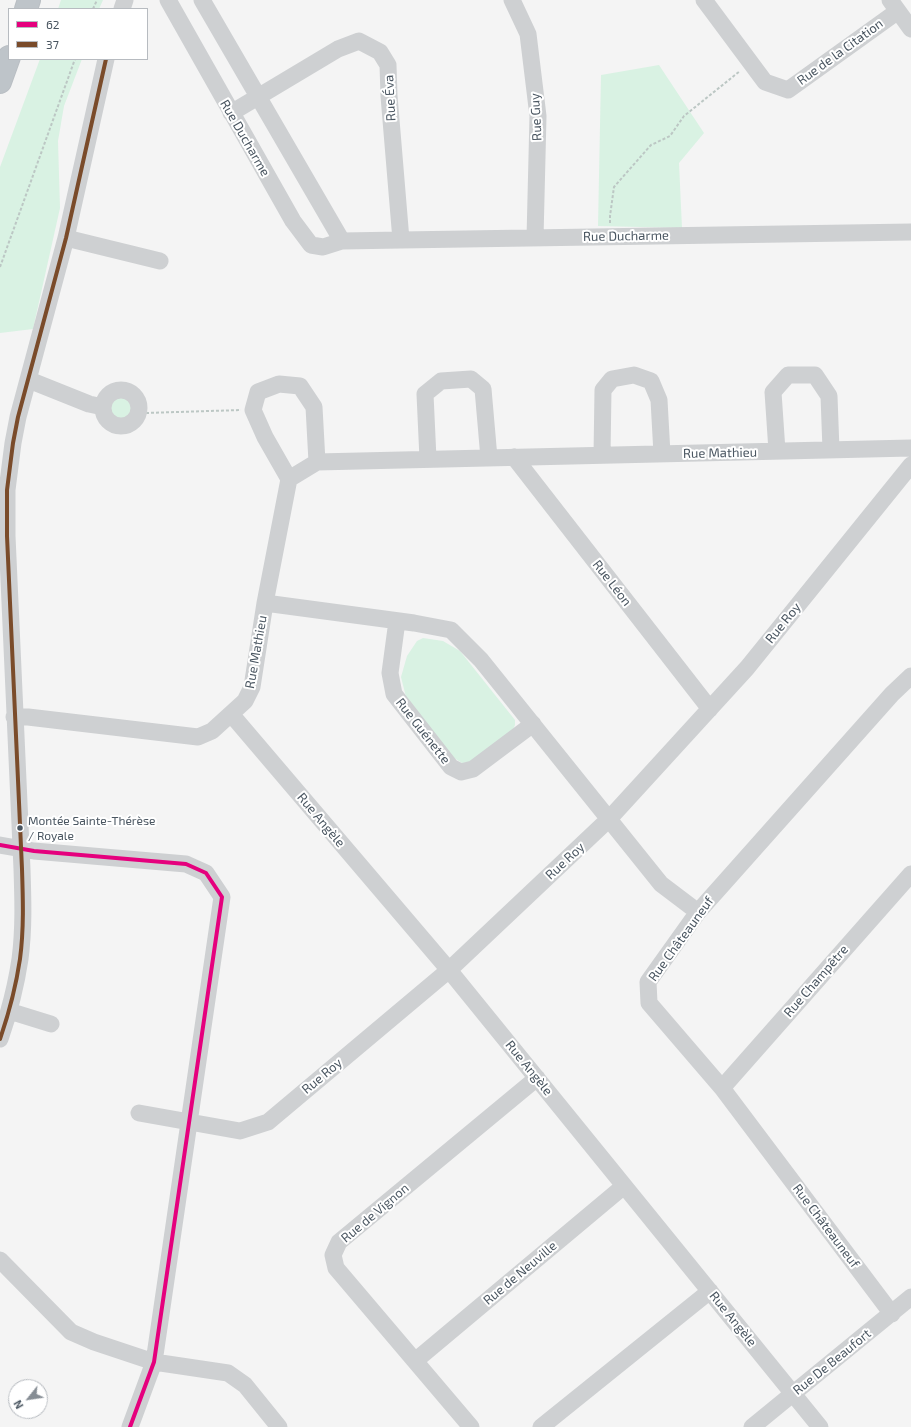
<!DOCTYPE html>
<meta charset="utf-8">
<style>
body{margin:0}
#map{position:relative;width:911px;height:1427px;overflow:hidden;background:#f4f4f4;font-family:"Exo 2",sans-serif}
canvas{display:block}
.legend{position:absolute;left:8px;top:8px;width:140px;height:52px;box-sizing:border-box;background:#fff;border:1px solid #b7bbc0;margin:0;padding:5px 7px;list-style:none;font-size:12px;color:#4a5661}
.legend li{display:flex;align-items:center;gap:8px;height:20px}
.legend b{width:20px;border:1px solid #b7bbc0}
.north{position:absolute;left:8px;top:1379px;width:40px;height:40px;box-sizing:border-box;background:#fff;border:1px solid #b7bbc0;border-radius:50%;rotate:240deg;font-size:11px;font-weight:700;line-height:16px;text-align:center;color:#4a5661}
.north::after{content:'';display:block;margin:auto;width:14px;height:18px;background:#868d94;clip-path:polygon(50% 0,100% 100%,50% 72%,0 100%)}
</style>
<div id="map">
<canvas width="911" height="1427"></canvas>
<ul class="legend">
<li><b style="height:5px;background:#e5007d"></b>62</li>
<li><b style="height:5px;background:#7a4b2a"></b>37</li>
</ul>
<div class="north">N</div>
</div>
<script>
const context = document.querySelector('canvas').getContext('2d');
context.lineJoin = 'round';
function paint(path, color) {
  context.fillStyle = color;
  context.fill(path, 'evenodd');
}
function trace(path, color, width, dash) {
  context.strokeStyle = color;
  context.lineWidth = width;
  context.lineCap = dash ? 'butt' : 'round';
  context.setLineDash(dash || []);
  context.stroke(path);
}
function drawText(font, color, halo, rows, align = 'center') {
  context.font = font + ' "Exo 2",sans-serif';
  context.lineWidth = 4;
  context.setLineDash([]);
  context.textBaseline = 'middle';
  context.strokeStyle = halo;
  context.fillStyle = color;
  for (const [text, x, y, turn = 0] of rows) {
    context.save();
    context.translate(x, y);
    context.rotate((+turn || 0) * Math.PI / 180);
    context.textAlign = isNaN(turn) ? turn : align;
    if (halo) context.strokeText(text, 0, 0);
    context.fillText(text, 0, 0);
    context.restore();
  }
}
const green = new Path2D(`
 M 61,0 L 103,0 L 99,9 L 58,9 Z
 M 40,59 L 82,59 L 64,106 L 58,141 L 60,208 L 33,329 L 0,333 L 0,167 Z
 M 659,65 L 704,133 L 679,163 L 682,228 L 598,226 L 601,75 Z
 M110 408a11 11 0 1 1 22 0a11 11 0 1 1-22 0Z
 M 423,638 L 443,641 L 460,651 L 515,720 L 515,725 L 512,732 L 474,762 L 462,763 L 454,758 L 406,697 L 401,677 L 407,656 L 417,641 Z`);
const path = new Path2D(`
 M 93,9 L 97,0
 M 610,223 L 610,216 L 614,187 L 651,145 L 670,136 L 684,116 L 740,71
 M 0,267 L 75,59
 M 146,413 L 241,410`);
const minor = new Path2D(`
 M 168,0 L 293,221 L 311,245 L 323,247 L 342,241 L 401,240 L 911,232
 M 202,0 L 342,241
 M 512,0 L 528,34 L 538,116 L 535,238
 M 704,0 L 765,82 L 788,90 L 898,11
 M 890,0 L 911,29
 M 122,9 L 125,0
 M 231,113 L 338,49 L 359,41 L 380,52 L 388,65 L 389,96 L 401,240
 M 66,238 L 160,261
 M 29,380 L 89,404 L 103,407
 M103 408a18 18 0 1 1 36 0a18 18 0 1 1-36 0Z
 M 777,451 L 773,392 L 788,375 L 815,375 L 829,396 L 831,450
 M 602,455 L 603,390 L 612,379 L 634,375 L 651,381 L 659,400 L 662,454
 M 514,457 L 710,709
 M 428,459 L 425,394 L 441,381 L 471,379 L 483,389 L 489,458
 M 289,479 L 265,437 L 253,410 L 258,392 L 279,384 L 300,386 L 314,407 L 317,462
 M 265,603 L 414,623 L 451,630 L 481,660 L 661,884 L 698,912
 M 397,621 L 390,673 L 394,694 L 451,767 L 461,772 L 473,769 L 533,724
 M 231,714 L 449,970 L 820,1427
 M 14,717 L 28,717 L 198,737 L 212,731 L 245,701 L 252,687 L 265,603 L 289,479 L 317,462 L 911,448
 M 0,845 L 34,851 L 186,864 L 206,873 L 222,897 L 154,1362 L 130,1427
 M 9,1011 L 51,1024
 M 0,1039 C 9,1013 16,986 20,959 C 24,929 23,899 22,869 L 7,536 L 7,490 L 13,443 L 18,417 L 66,238 L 106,59
 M 722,1088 L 911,874
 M 139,1113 L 240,1131 L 268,1122 L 449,970 L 609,819 L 747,668 L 911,465
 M 0,1260 L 71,1332 L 94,1342 L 154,1362 L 228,1373 L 245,1385 L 279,1427
 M 892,1314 L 722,1088 L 649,1003 L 648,982 L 698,912 L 892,694 L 911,676
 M 415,1361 L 624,1186
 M 471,1427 L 336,1268 L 333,1255 L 339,1242 L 537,1078
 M 541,1427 L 710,1291
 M 752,1427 L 911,1297`);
const highway = new Path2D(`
 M 26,9 L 29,0
 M 0,82 L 9,57`);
const bus1 = new Path2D(`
 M 0,845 L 34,851 L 186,864 L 206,873 L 222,897 L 154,1362 L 130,1427`);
const bus2 = new Path2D(`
 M 0,1039 C 9,1013 16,986 20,959 C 24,929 23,899 22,869 L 7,536 L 7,490 L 13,443 L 18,417 L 66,238 L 106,59`);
const markers = [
 [20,828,3.5,"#4a5661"]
];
const busNames = [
 ["Montée Sainte-Thérèse",28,821],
 ["/ Royale",28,836]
];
const streetNames = [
 ["Rue de la Citation",840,52,-36],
 ["Rue Éva",390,98,-93],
 ["Rue Guy",536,117,-93],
 ["Rue Ducharme",245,138,60],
 ["Rue Ducharme",626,236,-1],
 ["Rue Mathieu",720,453,-1],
 ["Rue Léon",612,583,52],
 ["Rue Roy",783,623,-51],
 ["Rue Mathieu",256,652,-80],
 ["Rue Guénette",423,731,52],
 ["Rue Angèle",321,820,50],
 ["Rue Roy",565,861,-43],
 ["Rue Châteauneuf",681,939,-54],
 ["Rue Champêtre",816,981,-49],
 ["Rue Angèle",529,1068,51],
 ["Rue Roy",322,1076,-40],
 ["Rue de Vignon",375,1213,-40],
 ["Rue Châteauneuf",826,1226,53],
 ["Rue de Neuville",520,1273,-40],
 ["Rue Angèle",733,1319,51],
 ["Rue De Beaufort",832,1362,-39]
];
paint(green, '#d9f2e3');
trace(highway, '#b9bec3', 24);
trace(path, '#bcc7c4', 2, [3, 2]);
trace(minor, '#ced0d2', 17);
trace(highway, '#bec4c9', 22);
trace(bus1, '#e5007d', 4);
trace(bus2, '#7a4b2a', 4);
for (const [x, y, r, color] of markers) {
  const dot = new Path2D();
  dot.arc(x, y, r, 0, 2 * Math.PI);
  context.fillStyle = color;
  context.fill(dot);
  trace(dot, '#fff', 1.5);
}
drawText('12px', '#4a5661', '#fff', busNames, 'left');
drawText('13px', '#4a5661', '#fff', streetNames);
</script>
